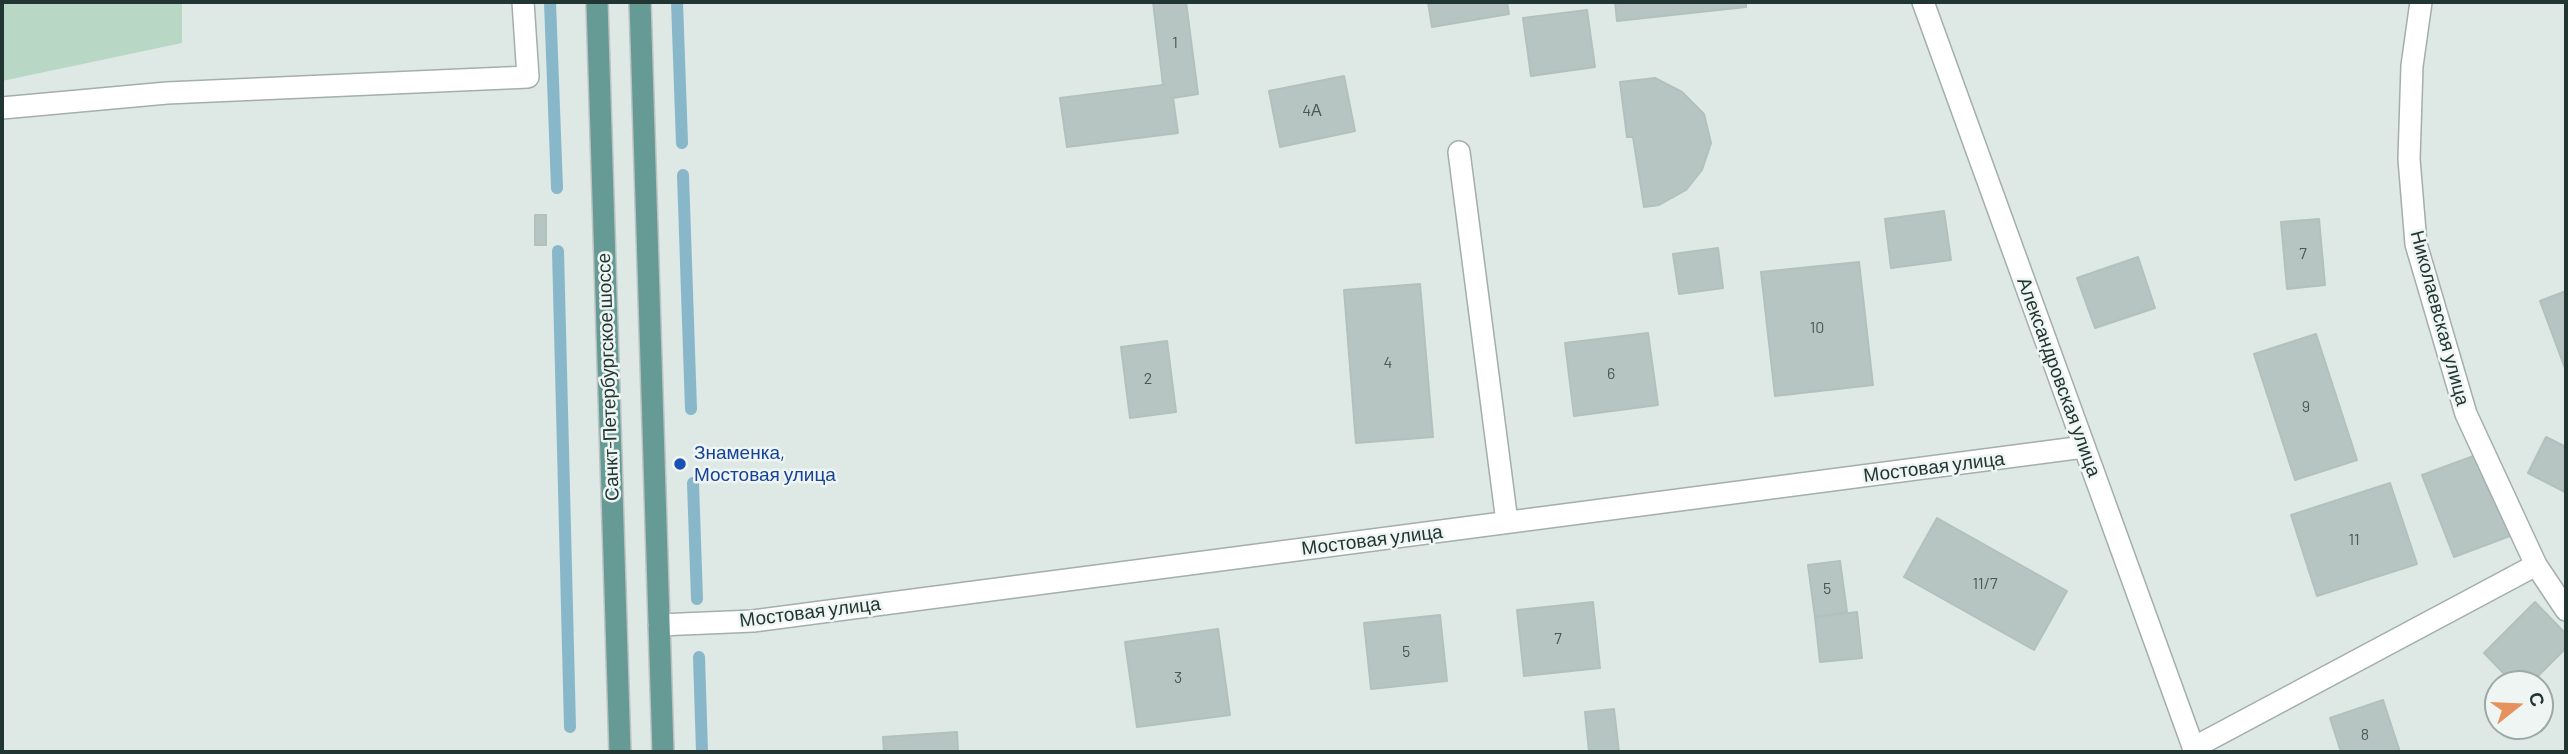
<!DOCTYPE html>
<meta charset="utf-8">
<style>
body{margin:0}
#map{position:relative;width:2568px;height:754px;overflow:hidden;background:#dee8e5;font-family:Barlow,sans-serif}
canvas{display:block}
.frame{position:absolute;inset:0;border:4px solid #213633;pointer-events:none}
.north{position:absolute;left:2484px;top:670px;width:70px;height:70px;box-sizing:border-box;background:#eef5f2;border:2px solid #9ca9a6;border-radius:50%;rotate:72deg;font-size:19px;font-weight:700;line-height:28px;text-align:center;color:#213633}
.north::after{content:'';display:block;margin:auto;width:24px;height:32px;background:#e6925e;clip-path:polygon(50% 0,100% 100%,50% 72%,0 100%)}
</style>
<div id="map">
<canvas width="2568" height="754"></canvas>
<div class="frame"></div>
<div class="north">С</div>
</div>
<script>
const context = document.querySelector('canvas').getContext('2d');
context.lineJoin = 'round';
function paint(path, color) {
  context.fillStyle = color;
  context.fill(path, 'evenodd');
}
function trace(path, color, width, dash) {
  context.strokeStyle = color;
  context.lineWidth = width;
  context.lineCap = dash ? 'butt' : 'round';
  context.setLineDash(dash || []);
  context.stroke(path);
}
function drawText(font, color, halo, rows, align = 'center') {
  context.font = font + ' Barlow,sans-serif';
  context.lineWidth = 5;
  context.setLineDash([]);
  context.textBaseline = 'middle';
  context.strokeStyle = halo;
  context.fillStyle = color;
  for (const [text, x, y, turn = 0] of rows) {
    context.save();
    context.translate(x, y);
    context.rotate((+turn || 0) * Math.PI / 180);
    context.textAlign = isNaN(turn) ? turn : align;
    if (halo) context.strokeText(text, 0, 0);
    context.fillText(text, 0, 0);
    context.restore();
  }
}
const green = new Path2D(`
 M 2,2 L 182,2 L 182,43 L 2,81 Z`);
const stream = new Path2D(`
 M 550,2 L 557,188
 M 677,2 L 682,143
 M 683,175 L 691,409
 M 558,251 L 570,727
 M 693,483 L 697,599
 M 699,657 L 702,752`);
const building = new Path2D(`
 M 1153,2 L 1186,2 L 1198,94 L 1173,98 L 1178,133 L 1067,147 L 1060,98 L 1163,85 Z
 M 1428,2 L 1507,2 L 1509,14 L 1432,27 Z
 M 1615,2 L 1746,2 L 1746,7 L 1617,21 Z
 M 1587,10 L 1595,67 L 1531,76 L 1523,18 Z
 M 1344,76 L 1355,131 L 1280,147 L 1269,91 Z
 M 1655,78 L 1682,92 L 1704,114 L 1711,143 L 1702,170 L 1686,190 L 1659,205 L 1644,207 L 1633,137 L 1627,137 L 1620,82 Z
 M 1944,211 L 1951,260 L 1891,268 L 1885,219 Z
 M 535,215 L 546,215 L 546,245 L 535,245 Z
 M 2319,219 L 2325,285 L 2287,289 L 2281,222 Z
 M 1718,248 L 1723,288 L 1679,294 L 1673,254 Z
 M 2138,257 L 2155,308 L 2095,328 L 2077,278 Z
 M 1859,262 L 1873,385 L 1775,396 L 1761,272 Z
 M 1420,284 L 1433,437 L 1356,443 L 1344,290 Z
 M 2566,291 L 2566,371 L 2540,301 Z
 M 1648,333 L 1658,405 L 1574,416 L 1565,343 Z
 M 2316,334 L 2357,460 L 2295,480 L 2254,354 Z
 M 1167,341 L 1176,412 L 1130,418 L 1121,347 Z
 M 2546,437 L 2566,447 L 2565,492 L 2528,473 Z
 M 2479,454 L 2510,536 L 2454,557 L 2422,475 Z
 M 2390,483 L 2417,564 L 2317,596 L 2291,515 Z
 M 1937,518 L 2067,591 L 2034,650 L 1904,577 Z
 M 1840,561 L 1847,612 L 1815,617 L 1808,565 Z
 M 1593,602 L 1600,668 L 1524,676 L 1517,610 Z
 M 2535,602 L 2566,634 L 2566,648 L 2530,684 L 2514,684 L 2484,653 Z
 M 1857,612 L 1862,658 L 1820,662 L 1815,617 Z
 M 1440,615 L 1447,681 L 1371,689 L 1364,623 Z
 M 1218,629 L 1230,715 L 1137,727 L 1125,642 Z
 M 2383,700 L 2400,752 L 2341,752 L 2330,718 Z
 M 1614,709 L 1619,752 L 1589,752 L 1585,712 Z
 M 957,732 L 958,752 L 884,752 L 883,737 Z`);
const minor = new Path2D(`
 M 1923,2 L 2195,752
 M 2421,2 L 2412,66 L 2409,159 L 2416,244 L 2466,414 L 2536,565 L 2566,610
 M 2,108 L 167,93 L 528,77 L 523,2
 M 1459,152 L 1507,522
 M 659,625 L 753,621 L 2084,447
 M 2193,748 L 2536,565`);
const major = new Path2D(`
 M 597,2 L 620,752
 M 640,2 L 663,752`);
const markers = [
 [680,464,7,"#1a4fb4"]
];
const numberNames = [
 ["1",1175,43],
 ["4А",1312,111],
 ["7",2303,254],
 ["10",1817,328],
 ["4",1388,363],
 ["6",1611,374],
 ["2",1148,379],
 ["9",2306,407],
 ["11",2354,540],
 ["11/7",1985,584],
 ["5",1827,589],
 ["7",1558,639],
 ["5",1406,652],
 ["3",1178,678],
 ["8",2365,735]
];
const streetNames = [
 ["Николаевская улица",2440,318,75],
 ["Санкт-Петербургское шоссе",608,377,-92],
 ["Александровская улица",2059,377,70],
 ["Мостовая улица",1934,467,-7],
 ["Мостовая улица",1372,540,-7],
 ["Мостовая улица",810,612,-7]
];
const transitNames = [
 ["Знаменка,",694,453],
 ["Мостовая улица",694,475]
];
paint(green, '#b8d8c5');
trace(stream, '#89b7ca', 12);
paint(building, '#b6c5c1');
trace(building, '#b1c1bc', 2);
trace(minor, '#a2afac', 24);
trace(major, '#bcc3c2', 24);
trace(minor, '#fff', 21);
trace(major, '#669a94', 21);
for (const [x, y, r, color] of markers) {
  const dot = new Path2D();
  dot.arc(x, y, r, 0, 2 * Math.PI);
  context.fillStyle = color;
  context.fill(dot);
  trace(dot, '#eef5f2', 2.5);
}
drawText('16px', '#465a56', null, numberNames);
drawText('19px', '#213633', '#eef5f2', streetNames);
drawText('19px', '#164399', '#eef5f2', transitNames, 'left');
</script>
